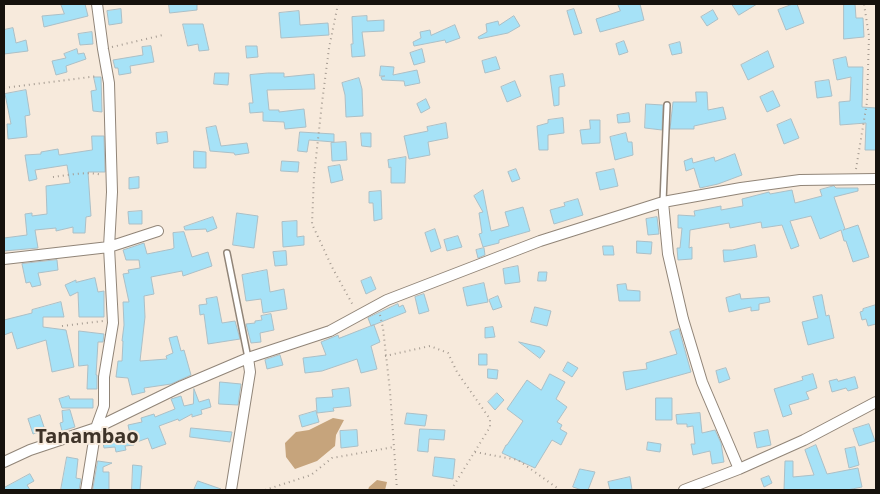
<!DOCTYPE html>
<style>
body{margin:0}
#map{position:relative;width:880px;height:494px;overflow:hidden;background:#f7eadc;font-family:"Noto Sans",sans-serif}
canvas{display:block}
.frame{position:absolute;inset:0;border:5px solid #16120d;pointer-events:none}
</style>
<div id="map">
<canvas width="880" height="494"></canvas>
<div class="frame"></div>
</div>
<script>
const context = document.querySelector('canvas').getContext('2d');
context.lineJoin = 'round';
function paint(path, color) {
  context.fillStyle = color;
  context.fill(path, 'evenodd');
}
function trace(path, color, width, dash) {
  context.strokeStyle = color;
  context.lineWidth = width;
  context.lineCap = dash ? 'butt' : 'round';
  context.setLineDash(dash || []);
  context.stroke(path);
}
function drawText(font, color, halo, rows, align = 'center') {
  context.font = font + ' "Noto Sans",sans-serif';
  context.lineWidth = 4;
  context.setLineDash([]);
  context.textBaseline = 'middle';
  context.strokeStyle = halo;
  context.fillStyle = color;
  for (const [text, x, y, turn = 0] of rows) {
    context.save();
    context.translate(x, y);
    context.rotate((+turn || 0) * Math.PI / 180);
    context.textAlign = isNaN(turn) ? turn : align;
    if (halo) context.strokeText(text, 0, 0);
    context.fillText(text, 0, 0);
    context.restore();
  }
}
const forest = new Path2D(`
 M 333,418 L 344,420 L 336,435 L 335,446 L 317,461 L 295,469 L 286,457 L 285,443 L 296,432 L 309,430 Z
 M 377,480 L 387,482 L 385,490 L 368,490 L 369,487 Z`);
const building = new Path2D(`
 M 61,4 L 85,4 L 88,16 L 44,27 L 42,16 L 64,14 Z
 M 169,4 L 197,4 L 197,10 L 170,13 Z
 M 618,4 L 640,4 L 644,20 L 600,32 L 596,19 L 620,11 Z
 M 732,4 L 757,4 L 739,15 Z
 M 793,4 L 797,4 L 804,23 L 786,30 L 778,10 Z
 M 844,4 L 855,4 L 856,18 L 863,18 L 864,37 L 844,39 Z
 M 121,9 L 122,23 L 109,25 L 107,11 Z
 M 574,9 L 582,33 L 574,35 L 567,11 Z
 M 713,10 L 718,19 L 707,26 L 701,17 Z
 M 299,11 L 300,25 L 328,23 L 329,35 L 281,38 L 279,13 Z
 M 367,16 L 367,21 L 384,20 L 384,31 L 362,32 L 365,56 L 352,57 L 351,44 L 353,44 L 352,17 Z
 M 514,16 L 520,26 L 508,33 L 479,39 L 478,37 L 487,32 L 486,24 L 498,21 L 499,25 Z
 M 183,24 L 203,24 L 209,50 L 199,51 L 198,44 L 188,46 Z
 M 455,25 L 460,38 L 446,43 L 445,40 L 414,46 L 413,42 L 421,38 L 420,32 L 430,30 L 431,35 Z
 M 13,28 L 16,43 L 26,40 L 28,51 L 4,54 L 4,30 Z
 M 92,32 L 93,44 L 80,45 L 78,34 Z
 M 624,41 L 628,52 L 619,55 L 616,44 Z
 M 680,42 L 682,53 L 672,55 L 669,45 Z
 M 151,46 L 154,62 L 130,66 L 131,73 L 119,75 L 118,68 L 115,68 L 113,60 L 143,55 L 142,47 Z
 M 246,46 L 257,46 L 258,57 L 247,58 Z
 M 77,49 L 78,54 L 84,53 L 86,59 L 66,66 L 67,72 L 56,75 L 52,61 L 66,58 L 64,54 Z
 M 422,49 L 425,62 L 414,65 L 410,53 Z
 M 768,51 L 774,67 L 748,80 L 741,65 Z
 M 496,57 L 500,69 L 485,73 L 482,61 Z
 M 846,57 L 848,67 L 863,67 L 862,107 L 876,108 L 876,150 L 865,150 L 866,123 L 840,125 L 839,102 L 850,101 L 851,77 L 837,80 L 833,60 Z
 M 381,66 L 394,67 L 393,75 L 417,70 L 420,83 L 405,86 L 404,81 L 382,80 L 381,77 L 385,76 L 380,76 Z
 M 215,73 L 229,73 L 228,85 L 214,84 Z
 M 268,73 L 284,73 L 284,77 L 314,74 L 315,89 L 267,90 L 269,110 L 279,110 L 279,112 L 304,109 L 306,127 L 285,129 L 284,122 L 263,121 L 263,112 L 250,113 L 249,103 L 253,103 L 250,75 Z
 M 563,74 L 565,86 L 559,87 L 559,105 L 554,106 L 550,76 Z
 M 94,77 L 101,77 L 102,112 L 93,111 L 91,91 L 96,90 Z
 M 359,78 L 362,89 L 363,116 L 346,117 L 345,95 L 342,83 Z
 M 829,80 L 832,96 L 817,98 L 815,82 Z
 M 515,81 L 521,96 L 507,102 L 501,87 Z
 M 26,90 L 30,115 L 25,116 L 27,137 L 8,139 L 7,124 L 11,124 L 5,94 Z
 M 773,91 L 780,106 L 767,112 L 760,97 Z
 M 696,92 L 707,92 L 708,110 L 723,107 L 726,119 L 694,126 L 694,129 L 670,129 L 673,102 L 696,102 Z
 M 426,99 L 430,108 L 421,113 L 417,104 Z
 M 646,104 L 663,105 L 662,130 L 645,128 Z
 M 629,113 L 630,122 L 618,123 L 617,115 Z
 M 563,118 L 564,133 L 548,135 L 548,150 L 539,150 L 537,126 L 548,123 L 548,120 Z
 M 791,119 L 799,138 L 784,144 L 777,125 Z
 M 590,120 L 600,120 L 600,143 L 582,144 L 580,130 L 590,129 Z
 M 446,123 L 448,138 L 428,142 L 430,155 L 409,159 L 404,136 L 428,131 L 427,127 Z
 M 216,126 L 221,146 L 247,143 L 249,153 L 235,155 L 234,153 L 210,151 L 206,128 Z
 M 167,132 L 168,142 L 157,144 L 156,133 Z
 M 300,132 L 334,134 L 334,142 L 309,140 L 307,152 L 298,151 Z
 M 361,133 L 371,133 L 371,147 L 362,146 Z
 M 626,133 L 628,142 L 632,142 L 633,155 L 615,160 L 610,137 Z
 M 92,136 L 104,136 L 105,172 L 88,172 L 91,216 L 86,217 L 85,233 L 73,233 L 73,227 L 56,231 L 56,228 L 35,230 L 38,248 L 4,251 L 4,238 L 27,235 L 25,214 L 32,213 L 32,216 L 47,214 L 46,186 L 70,183 L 67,165 L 35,170 L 37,179 L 29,181 L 25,155 L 41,154 L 41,152 L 58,149 L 59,155 L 92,150 Z
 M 346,142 L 347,160 L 332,161 L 331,143 Z
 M 194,151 L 206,152 L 206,168 L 194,168 Z
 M 735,154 L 742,175 L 718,184 L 700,188 L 694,168 L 686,171 L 684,161 L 692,158 L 693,163 L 714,157 L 715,161 Z
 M 406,157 L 405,183 L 391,183 L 391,167 L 389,168 L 388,160 Z
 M 282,161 L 299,162 L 298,172 L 281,171 Z
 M 340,165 L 343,180 L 331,183 L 328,167 Z
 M 516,169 L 520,179 L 512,182 L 508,172 Z
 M 614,169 L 618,186 L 600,190 L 596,173 Z
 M 139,177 L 139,188 L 129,189 L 129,178 Z
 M 834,186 L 836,188 L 858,188 L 858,191 L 834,197 L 845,229 L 843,230 L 858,225 L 869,257 L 853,262 L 846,241 L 844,241 L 841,230 L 820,239 L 811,216 L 790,221 L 799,246 L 791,249 L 782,225 L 762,228 L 761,222 L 730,228 L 729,223 L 690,230 L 689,248 L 692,247 L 692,259 L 678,260 L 677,248 L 680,248 L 682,228 L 678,228 L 678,215 L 695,216 L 694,211 L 721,206 L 721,210 L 743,206 L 742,199 L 769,192 L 770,194 L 792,190 L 795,203 L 822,196 L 820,190 Z
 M 483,190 L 491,231 L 509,226 L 505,212 L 523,207 L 530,231 L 499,240 L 499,243 L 483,247 L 479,234 L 482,233 L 479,213 L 483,212 L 474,196 Z
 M 381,191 L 382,219 L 374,221 L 373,203 L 369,203 L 369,192 Z
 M 578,199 L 583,215 L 554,224 L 550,210 L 565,206 L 564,203 Z
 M 142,211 L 142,224 L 129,224 L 128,212 Z
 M 237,213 L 258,216 L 254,248 L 233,245 Z
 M 213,217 L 217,228 L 207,232 L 206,229 L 185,230 L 184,227 Z
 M 657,217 L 659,234 L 648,235 L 646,219 Z
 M 297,221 L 297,237 L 304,236 L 304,245 L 283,247 L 282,222 Z
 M 435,229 L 441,248 L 431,252 L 425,233 Z
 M 184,232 L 192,257 L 208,252 L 212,266 L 183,276 L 182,271 L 151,277 L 154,294 L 144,296 L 145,317 L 140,361 L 167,359 L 166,356 L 173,353 L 169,338 L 177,336 L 181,351 L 184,350 L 191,375 L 171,384 L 144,388 L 145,392 L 132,395 L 128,378 L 116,377 L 118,361 L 122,361 L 123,341 L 122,341 L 124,325 L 123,302 L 129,302 L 123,274 L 129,273 L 128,270 L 140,268 L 139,260 L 126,260 L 123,250 L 144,243 L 147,254 L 172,249 L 174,248 L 173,233 Z
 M 458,236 L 462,247 L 447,251 L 444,240 Z
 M 637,241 L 652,242 L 651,254 L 637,253 Z
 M 755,245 L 757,257 L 724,262 L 723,250 L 732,250 Z
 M 603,246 L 613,246 L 614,255 L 604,255 Z
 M 484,248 L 485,255 L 478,258 L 476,250 Z
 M 286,251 L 287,265 L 275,266 L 273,252 Z
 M 57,260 L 58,270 L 38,273 L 41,285 L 32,287 L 30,282 L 26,283 L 22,264 Z
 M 518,266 L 520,282 L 505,284 L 503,269 Z
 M 267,270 L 270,292 L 284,289 L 287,309 L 263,313 L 261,299 L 246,301 L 242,275 Z
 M 539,272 L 547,272 L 546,281 L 538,281 Z
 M 371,277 L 376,289 L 366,294 L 361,281 Z
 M 95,278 L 98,292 L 104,291 L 104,317 L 79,317 L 78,292 L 70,296 L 65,285 L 76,280 L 76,282 Z
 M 484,283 L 488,302 L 467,306 L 463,288 Z
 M 626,284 L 627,290 L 640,291 L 640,301 L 619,301 L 617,285 Z
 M 424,294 L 429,311 L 419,314 L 415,297 Z
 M 740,294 L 741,299 L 769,297 L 770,302 L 759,304 L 759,310 L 751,311 L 751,307 L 729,312 L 726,298 Z
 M 822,295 L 826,316 L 829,315 L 834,338 L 808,345 L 802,322 L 818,318 L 813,297 Z
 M 498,296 L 502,307 L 493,310 L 489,300 Z
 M 217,297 L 222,323 L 235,321 L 240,339 L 208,344 L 204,314 L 200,315 L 199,305 L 207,304 L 206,299 Z
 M 61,302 L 64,317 L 43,317 L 43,327 L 66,330 L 74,367 L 52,372 L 46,340 L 17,349 L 12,332 L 4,335 L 4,320 L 32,313 L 32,310 Z
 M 398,304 L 399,307 L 403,305 L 406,312 L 371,326 L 368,318 Z
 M 876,305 L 876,324 L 868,326 L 866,319 L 862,320 L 860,312 L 863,311 L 863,309 Z
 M 535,307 L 551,311 L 547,326 L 531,322 Z
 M 271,314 L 274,330 L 260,333 L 261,342 L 251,343 L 246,324 L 255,323 L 255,321 L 262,320 L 261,316 Z
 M 374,325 L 380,342 L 371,346 L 377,369 L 361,373 L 357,359 L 322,371 L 305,373 L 303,358 L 326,355 L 321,342 L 338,335 L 339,338 Z
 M 493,327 L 495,337 L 485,338 L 485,328 Z
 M 679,329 L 691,372 L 626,390 L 623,372 L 647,369 L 646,363 L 677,354 L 670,332 Z
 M 79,331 L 104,334 L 103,342 L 98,342 L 96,375 L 97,375 L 97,389 L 87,389 L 88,365 L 79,366 Z
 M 519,342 L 540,347 L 545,351 L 540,358 Z
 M 479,354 L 487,354 L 487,365 L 479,365 Z
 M 280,355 L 283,365 L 267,369 L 265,360 Z
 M 568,362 L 578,368 L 572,377 L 563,371 Z
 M 726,368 L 730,379 L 719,383 L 716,371 Z
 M 488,369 L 498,370 L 497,379 L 488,378 Z
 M 550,374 L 565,382 L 556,399 L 567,407 L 557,422 L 562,425 L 560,429 L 567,433 L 561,445 L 552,440 L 535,468 L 502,453 L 506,445 L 507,445 L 523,421 L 507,409 L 527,380 L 541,390 Z
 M 813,374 L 817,388 L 806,392 L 809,399 L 789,405 L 792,414 L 783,417 L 774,389 L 803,380 L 802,377 Z
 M 855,377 L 858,388 L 848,391 L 846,388 L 832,392 L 829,381 L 837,379 L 838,381 Z
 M 220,382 L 241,384 L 238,405 L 219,404 Z
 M 349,388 L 351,406 L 333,408 L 334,411 L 317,413 L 316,398 L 333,397 L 332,390 Z
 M 194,389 L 199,402 L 209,399 L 211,407 L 201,410 L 202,414 L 192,417 L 192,414 L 179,421 L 178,419 L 159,426 L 166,444 L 152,449 L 148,438 L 134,443 L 134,445 L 125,446 L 126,450 L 116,452 L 115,447 L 104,448 L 103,443 L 126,437 L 125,434 L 130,434 L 128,425 L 142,422 L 141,418 L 154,414 L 155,417 L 175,409 L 171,399 L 181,396 L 184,406 L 193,404 Z
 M 497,393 L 504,400 L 495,410 L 488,402 Z
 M 69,396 L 70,399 L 93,399 L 93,408 L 62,408 L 59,399 Z
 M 656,398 L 672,398 L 672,420 L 656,420 Z
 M 70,410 L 75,427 L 62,431 L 60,423 L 63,422 L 62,411 Z
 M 316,411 L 319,422 L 302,427 L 299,416 Z
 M 407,413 L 427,415 L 425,426 L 405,424 Z
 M 700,413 L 702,433 L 715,430 L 721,443 L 724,462 L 712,464 L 710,451 L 693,455 L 691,444 L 695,444 L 693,426 L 687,427 L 687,424 L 677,424 L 676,415 Z
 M 40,415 L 45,430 L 33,434 L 28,419 Z
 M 869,424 L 875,441 L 859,446 L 853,429 Z
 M 191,428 L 232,432 L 230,442 L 190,437 Z
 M 420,429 L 445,430 L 444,440 L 429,439 L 428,452 L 418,451 Z
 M 357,430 L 358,446 L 341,448 L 340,431 Z
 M 768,430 L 771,445 L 757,448 L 754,433 Z
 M 648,442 L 661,444 L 660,452 L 647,450 Z
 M 816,445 L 827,474 L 858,468 L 862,487 L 847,490 L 784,490 L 785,461 L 793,461 L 793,477 L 814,475 L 805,450 Z
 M 855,447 L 859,465 L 849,468 L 845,449 Z
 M 67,457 L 78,459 L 76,478 L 81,479 L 79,490 L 61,490 Z
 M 435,457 L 455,459 L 453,479 L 433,476 Z
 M 98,461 L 112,463 L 103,467 L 103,472 L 109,472 L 109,490 L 93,490 Z
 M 133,465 L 142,466 L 140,490 L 132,490 Z
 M 580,469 L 595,472 L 588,490 L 582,490 L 573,487 Z
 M 30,474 L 34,481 L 27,485 L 30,490 L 4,490 L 4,488 Z
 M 769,476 L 772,483 L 764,487 L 761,479 Z
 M 630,477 L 632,490 L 610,490 L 608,482 Z
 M 198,481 L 221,489 L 221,490 L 194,490 Z`);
const path = new Path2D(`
 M 338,4 L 329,48 L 322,103 L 314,176 L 312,224 L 333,269 L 354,307
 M 112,47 L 163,35
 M 4,88 L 98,76
 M 856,169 L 867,102 L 869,36 L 864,4
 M 53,177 C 69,175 87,171 102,175
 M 380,315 L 383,328 L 390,391 L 397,490
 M 62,326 L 103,321
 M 385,356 L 430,346 L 448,353 L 457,372 L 490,419 L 490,427 L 451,490
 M 475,452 L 518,460 L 560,490
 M 265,490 L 311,475 L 332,458 L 394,447`);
const lane = new Path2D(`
 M 663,202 L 667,105
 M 227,253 L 248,358`);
const street = new Path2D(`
 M 663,202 L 668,254 L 683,319 L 702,382 L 739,469
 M 4,259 L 109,247 L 158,231
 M 4,462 L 30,450 L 96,428 L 182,386 L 248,358 L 330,331 L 387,300 L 540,241 L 663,202 L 741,188 L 800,180 L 876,179
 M 86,490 L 96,428 L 104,406 L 104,377 L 113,323 L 109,247 L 112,192 L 109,83 L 103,49 L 97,4
 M 231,490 L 250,372 L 248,358
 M 684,490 L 739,469 L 804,440 L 876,402`);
const districtNames = [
 ["Tanambao",87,437]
];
paint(forest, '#c6a47c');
paint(building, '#a6e2f7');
trace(building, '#abbfc6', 1);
trace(lane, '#918578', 8);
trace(street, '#918578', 12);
trace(path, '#a59b91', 2, [1, 4]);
trace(lane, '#fff', 5);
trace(street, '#fff', 10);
drawText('bold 20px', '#3e3328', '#f7eadc', districtNames);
</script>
